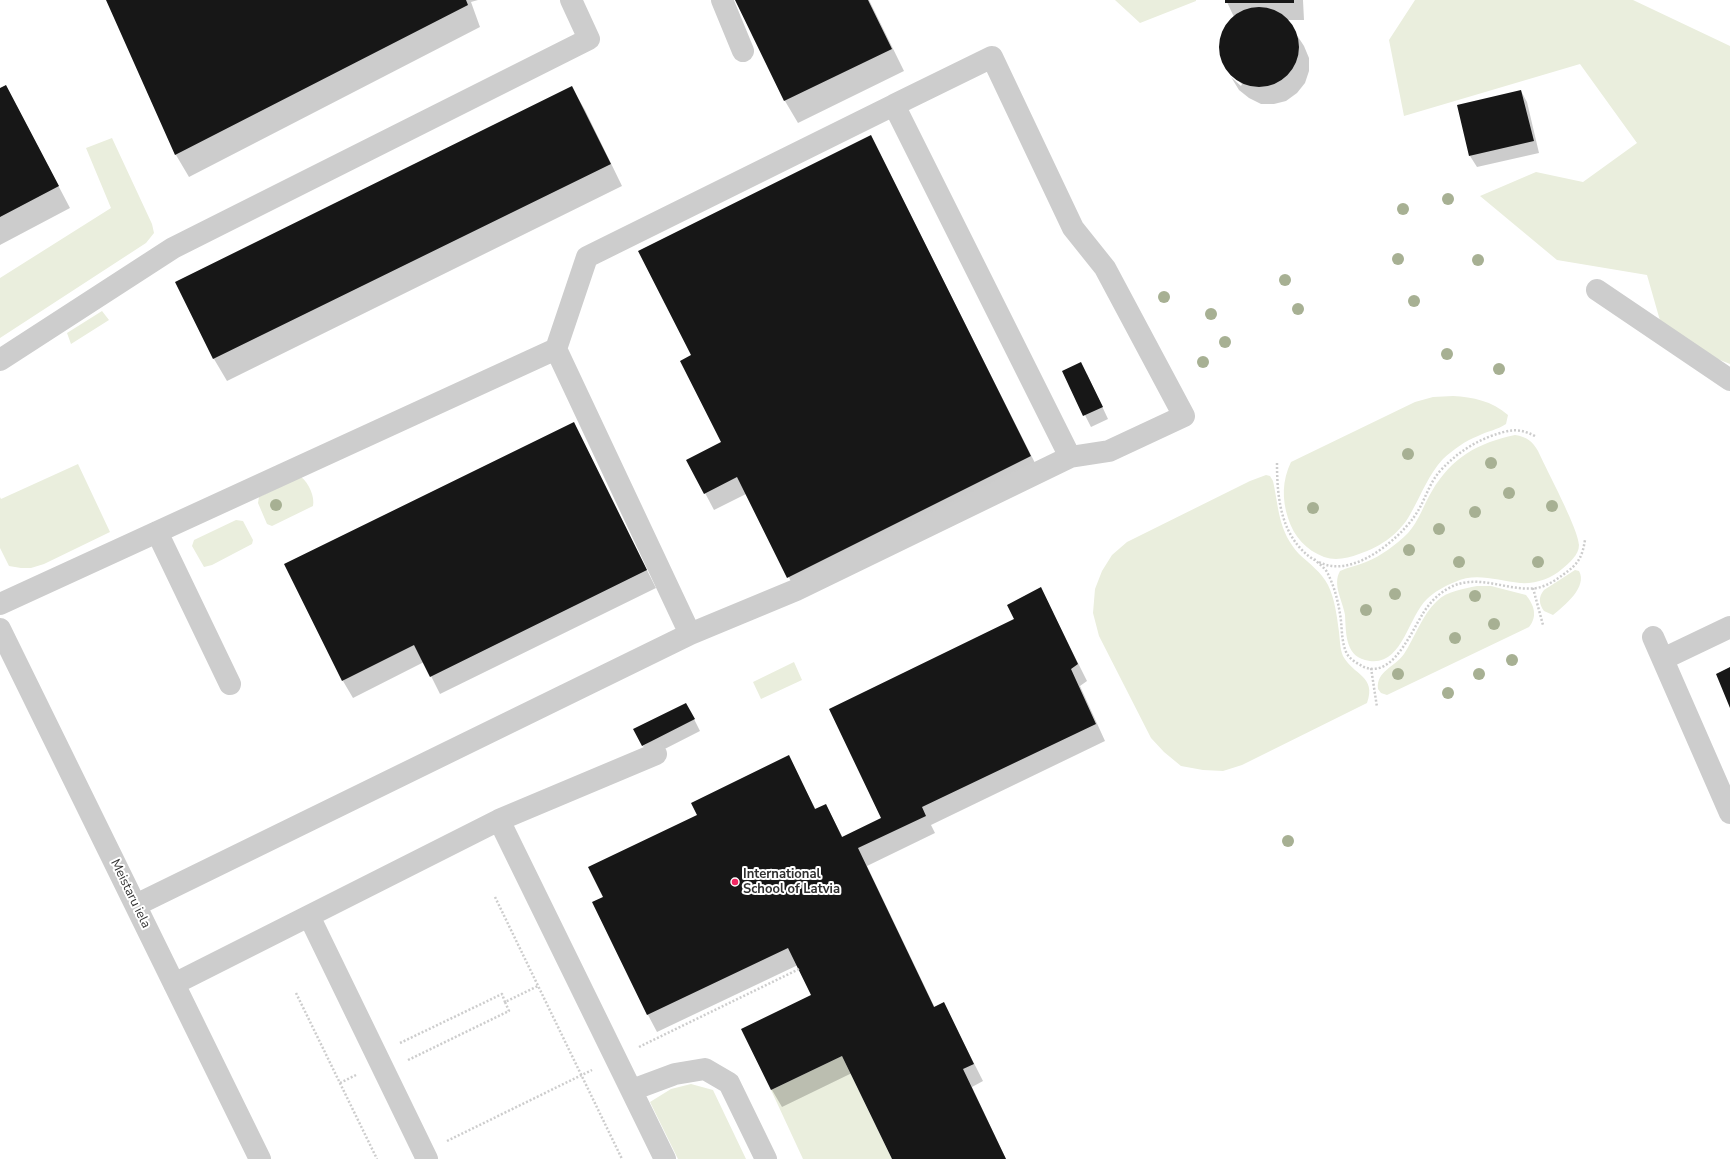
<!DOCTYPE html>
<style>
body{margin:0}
canvas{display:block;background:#fff}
</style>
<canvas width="1730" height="1159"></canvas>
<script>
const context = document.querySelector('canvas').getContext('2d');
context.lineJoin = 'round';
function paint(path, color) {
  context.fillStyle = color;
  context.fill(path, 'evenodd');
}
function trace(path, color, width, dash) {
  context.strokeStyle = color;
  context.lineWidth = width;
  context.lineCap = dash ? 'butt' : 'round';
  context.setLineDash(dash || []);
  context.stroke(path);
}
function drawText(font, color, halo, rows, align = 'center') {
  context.font = font + ' "Nunito Sans",sans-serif';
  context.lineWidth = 4;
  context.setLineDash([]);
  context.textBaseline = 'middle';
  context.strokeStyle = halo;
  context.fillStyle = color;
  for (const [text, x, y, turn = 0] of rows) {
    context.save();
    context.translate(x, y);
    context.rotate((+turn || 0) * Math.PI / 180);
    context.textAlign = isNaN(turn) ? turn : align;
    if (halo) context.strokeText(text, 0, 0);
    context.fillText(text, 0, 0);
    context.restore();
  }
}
const green = new Path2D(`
 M 1115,0 L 1196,0 L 1196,1 L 1140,23 Z
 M 1415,0 L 1633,0 L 1730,46 L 1730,364 L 1665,338 L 1647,275 L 1557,260 L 1480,196 L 1536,172 L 1583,182 L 1637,143 L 1580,64 L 1404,116 L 1389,40 Z
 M 112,138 L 152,224 L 154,233 L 146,243 L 0,338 L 0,278 L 111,208 L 86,148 Z
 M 102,311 L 109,320 L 71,344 L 67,333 Z
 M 1453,396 C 1473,397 1492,401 1508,415 L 1506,424 C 1497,430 1488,431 1478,436 C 1465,441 1454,449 1443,459 C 1429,474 1422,493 1412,511 C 1402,532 1381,547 1359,554 C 1348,558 1336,561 1324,557 C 1306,550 1294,537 1288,518 C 1282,499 1282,481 1291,462 L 1415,402 L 1433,397 Z
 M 1515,435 C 1527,437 1532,441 1538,451 C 1546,469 1579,530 1579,545 C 1579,555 1569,563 1562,569 C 1551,579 1535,584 1520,583 C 1498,581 1476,572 1455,582 C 1445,586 1434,592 1427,599 C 1407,618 1402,670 1365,660 C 1345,655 1346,632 1345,615 C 1343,601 1332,585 1340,571 C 1348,567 1357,566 1366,562 C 1381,556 1396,545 1408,533 C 1419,521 1424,504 1432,491 C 1452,457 1478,443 1515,435 Z
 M 78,464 L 110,532 L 44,564 L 31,568 L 21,568 L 9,566 L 0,548 L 0,497 L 1,499 Z
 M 1266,475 L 1270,476 L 1273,481 C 1279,508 1278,531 1299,554 C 1310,564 1321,572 1328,585 C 1335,599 1337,617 1339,632 C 1340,640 1340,649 1343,656 C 1353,675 1377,676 1367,703 L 1242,765 L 1223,771 L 1203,770 L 1181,766 L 1164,752 L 1151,738 L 1099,636 L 1093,613 L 1095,589 L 1102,571 L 1112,555 L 1127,542 L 1250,481 Z
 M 301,477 C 309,483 315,497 313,506 L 272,526 L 267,524 L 258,503 L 259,497 Z
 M 236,520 L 243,521 L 253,540 L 252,544 L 212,565 L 204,567 L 192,546 L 194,540 Z
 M 1575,570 L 1579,571 C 1588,587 1564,606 1553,615 L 1544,611 C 1539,604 1538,597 1544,590 Z
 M 1477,586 L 1491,586 L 1526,595 C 1534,605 1538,616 1529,627 L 1387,695 L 1381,693 L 1378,689 C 1376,671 1395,667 1404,654 C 1415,637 1422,615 1437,601 C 1447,591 1463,589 1477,586 Z
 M 794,662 L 802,680 L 761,699 L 753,682 Z
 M 842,1056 L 892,1159 L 803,1159 L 771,1090 Z
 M 691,1084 L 713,1090 L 746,1159 L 678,1159 L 650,1102 L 671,1089 Z`);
const shadow = new Path2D(`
 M 107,0 L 478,0 L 471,2 L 480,27 L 189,177 L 176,155 Z
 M 736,0 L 869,0 L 904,71 L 798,123 L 785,101 Z
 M 1226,0 L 1303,0 L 1304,20 L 1287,20 L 1304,46 L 1309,58 L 1309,71 L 1305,83 L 1297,93 L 1286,101 L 1274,104 L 1261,104 L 1249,98 L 1239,90 L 1231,77 L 1241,86 L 1242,84 L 1230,74 L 1222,60 L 1220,47 L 1222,34 L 1228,23 L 1234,17 Z
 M 6,86 L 70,208 L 0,245 L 0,89 Z
 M 572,88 L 585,110 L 622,186 L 227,381 L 214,359 L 177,282 Z
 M 1521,91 L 1527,102 L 1539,153 L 1477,167 L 1470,156 Z
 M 880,154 L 1040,473 L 798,595 L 746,494 L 714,510 L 705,493 L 722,443 L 692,356 Z
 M 1063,372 L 1087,374 L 1108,419 L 1091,427 Z
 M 573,423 L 656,588 L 440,694 L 424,662 L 353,698 L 343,681 Z
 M 1041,589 L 1087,681 L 1080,686 L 1105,741 L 931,825 L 935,833 L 867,866 L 935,1008 L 944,1004 L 983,1081 L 972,1087 L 1006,1159 L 893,1159 L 852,1073 L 782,1107 L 772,1090 L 743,1029 L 812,995 L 798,965 L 657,1032 L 648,1015 L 593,902 L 604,897 L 698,815 L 788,757 L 816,810 L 826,805 L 843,838 L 883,818 L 1016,620 Z
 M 692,715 L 700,731 L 649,757 L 643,746 Z`);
const building = new Path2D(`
 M 106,0 L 466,0 L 468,5 L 175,155 Z
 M 735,0 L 868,0 L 892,49 L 784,101 Z
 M 1225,0 L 1294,0 L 1294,3 L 1225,3 Z
 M1219 47a40 40 0 1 1 80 0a40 40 0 1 1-80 0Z
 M 6,85 L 59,186 L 0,217 L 0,88 Z
 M 572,86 L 611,164 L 213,359 L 175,282 Z
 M 1521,90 L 1534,141 L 1469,156 L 1457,105 Z
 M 871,135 L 1031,456 L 787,578 L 737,477 L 704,494 L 686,460 L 721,442 L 680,361 L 691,355 L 638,251 Z
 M 1081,362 L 1103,407 L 1083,416 L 1062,371 Z
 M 574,422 L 647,570 L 430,677 L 414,645 L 342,681 L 284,564 Z
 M 1041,587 L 1078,664 L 1071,669 L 1096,724 L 922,807 L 926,816 L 858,848 L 934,1007 L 944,1002 L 974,1064 L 963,1069 L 1006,1159 L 892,1159 L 842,1056 L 771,1090 L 741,1029 L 811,995 L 788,948 L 647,1015 L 592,902 L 603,897 L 588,867 L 697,815 L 691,803 L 789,755 L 815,809 L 826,804 L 842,837 L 881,818 L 829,709 L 1014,619 L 1007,605 Z
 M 1730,667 L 1730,708 L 1716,674 Z
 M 686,703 L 695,719 L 642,746 L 633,729 Z`);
const path = new Path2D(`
 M 1277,463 C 1277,499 1281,538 1314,560
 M 1314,559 C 1318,563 1324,567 1327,572 C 1335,587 1339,605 1341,621 C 1342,632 1342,644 1347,654 C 1351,660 1358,664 1364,667 C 1396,680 1414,622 1429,605 C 1435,597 1444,590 1453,586 C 1481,574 1509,592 1537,588 C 1547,586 1556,580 1564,574 C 1578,564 1582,558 1585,540
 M 1319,562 C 1351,579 1396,542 1414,517 C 1425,502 1428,484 1441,470 C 1456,454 1471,444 1491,436 C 1509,430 1517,427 1535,436
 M 1533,588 L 1543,625
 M 1371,668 L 1377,707
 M 495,897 L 622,1159
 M 296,993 L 377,1159
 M 400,1043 L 502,994 L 505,1002
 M 639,1047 L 799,969
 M 408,1060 L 509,1011 L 505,1002 L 538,986
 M 340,1083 L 356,1075
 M 447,1141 L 592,1070`);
const minor = new Path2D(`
 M 722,0 L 743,51
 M 894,105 L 992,57 L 1073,228 L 1105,268 L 1184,416 L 1109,451 L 1070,457
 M 1597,290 L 1730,380
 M 556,349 L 587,257 L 894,105 L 1070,457 L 796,590 L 690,634
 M 0,360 L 173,248 L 589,39 L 571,0
 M 157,532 L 230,684
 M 0,604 L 556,349 L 690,634 L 136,905
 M 0,629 L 260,1159
 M 1653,637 L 1730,813
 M 1663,659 L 1730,627
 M 499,820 L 665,1159
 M 309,916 L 427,1159
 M 174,984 L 499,820 L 656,754
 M 632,1090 L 675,1074 L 705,1069 L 729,1083 L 766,1159`);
const trees = [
 [1448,199],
 [1403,209],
 [1398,259],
 [1478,260],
 [1285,280],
 [1164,297],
 [1414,301],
 [1298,309],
 [1211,314],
 [1225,342],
 [1447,354],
 [1203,362],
 [1499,369],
 [1408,454],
 [1491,463],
 [1509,493],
 [276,505],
 [1552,506],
 [1313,508],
 [1475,512],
 [1439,529],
 [1409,550],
 [1459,562],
 [1538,562],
 [1395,594],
 [1475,596],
 [1366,610],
 [1494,624],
 [1455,638],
 [1512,660],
 [1398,674],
 [1479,674],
 [1448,693],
 [1288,841]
];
const markers = [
 [735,882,4,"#f22763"]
];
const poiNames = [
 ["International",743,875],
 ["School of Latvia",743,890]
];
const streetNames = [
 ["Meistaru iela",130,894,64]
];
paint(green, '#eaeedd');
paint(shadow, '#0003');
paint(building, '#171717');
trace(path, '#cdcdcd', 2.5, [2, 2]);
trace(minor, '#cdcdcd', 22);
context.fillStyle = '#a7b093';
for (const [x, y] of trees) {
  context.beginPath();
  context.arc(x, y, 6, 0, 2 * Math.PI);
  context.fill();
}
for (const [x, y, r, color] of markers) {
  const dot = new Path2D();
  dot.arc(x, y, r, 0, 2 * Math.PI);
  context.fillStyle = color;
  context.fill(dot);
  trace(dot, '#fff', 1.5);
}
drawText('bold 13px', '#303030', '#fff', poiNames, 'left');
drawText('13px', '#303030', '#fff', streetNames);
</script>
